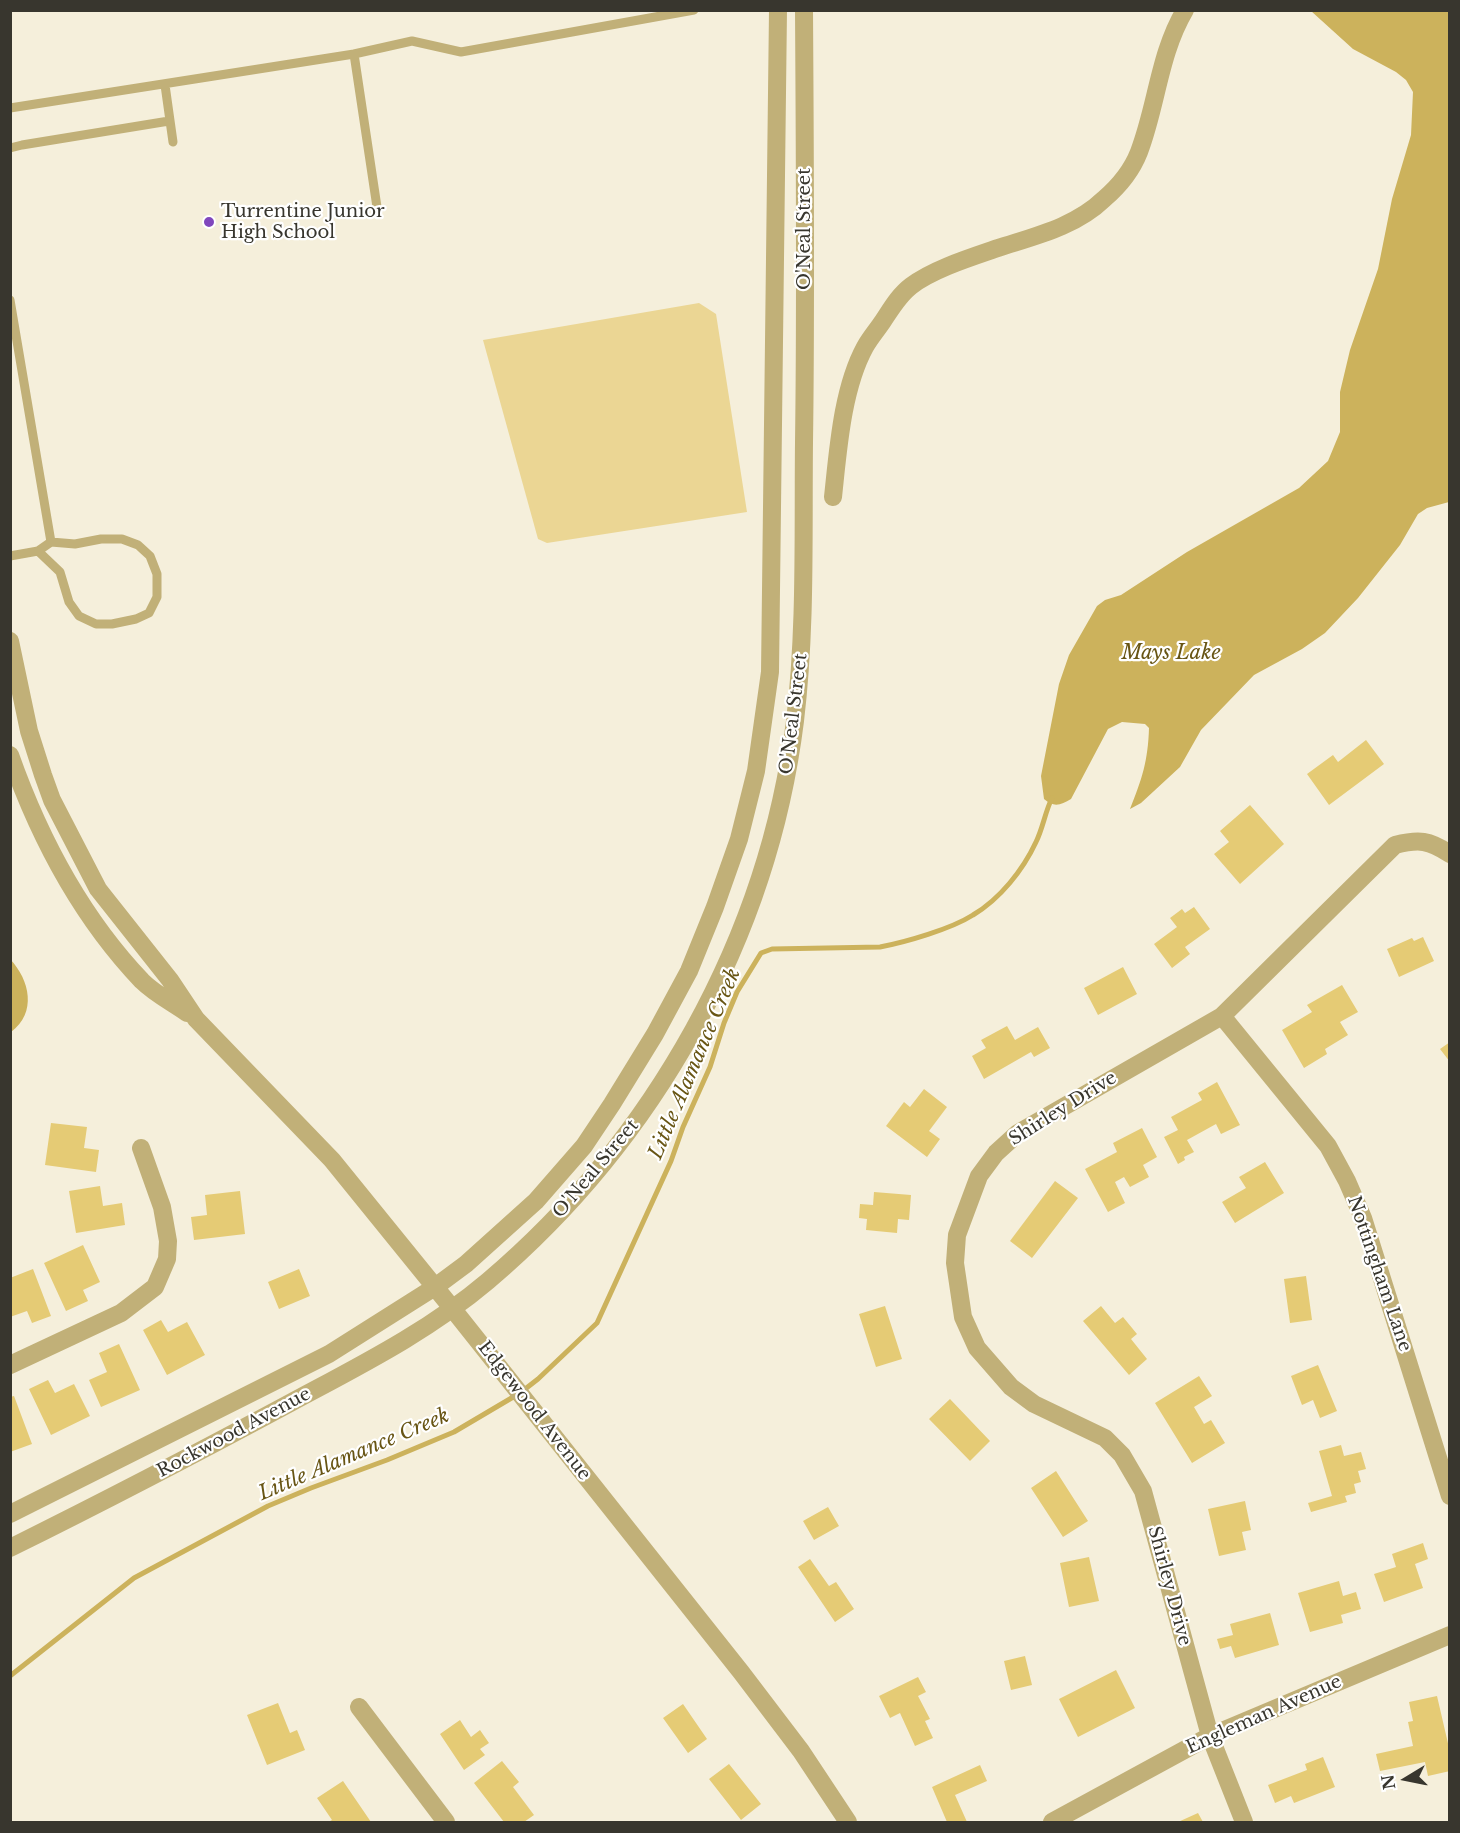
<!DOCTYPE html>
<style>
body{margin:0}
#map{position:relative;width:1460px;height:1833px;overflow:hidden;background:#f5efdb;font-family:"Libre Baskerville",serif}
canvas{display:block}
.frame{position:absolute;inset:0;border:12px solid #38362e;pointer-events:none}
.north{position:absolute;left:1376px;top:1749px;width:60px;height:60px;-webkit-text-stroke:4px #fff;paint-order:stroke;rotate:260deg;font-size:16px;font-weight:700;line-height:24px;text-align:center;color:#38362e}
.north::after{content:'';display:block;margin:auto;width:21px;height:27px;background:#38362e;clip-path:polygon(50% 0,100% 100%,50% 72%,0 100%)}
</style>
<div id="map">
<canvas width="1460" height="1833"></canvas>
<div class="frame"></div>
<div class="north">N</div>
</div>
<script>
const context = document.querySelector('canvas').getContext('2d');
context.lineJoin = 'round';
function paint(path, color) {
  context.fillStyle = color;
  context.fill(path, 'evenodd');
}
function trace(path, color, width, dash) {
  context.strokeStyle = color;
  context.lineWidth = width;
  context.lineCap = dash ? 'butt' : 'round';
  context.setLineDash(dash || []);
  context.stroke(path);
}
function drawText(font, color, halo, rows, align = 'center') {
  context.font = font + ' "Libre Baskerville",serif';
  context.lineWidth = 4.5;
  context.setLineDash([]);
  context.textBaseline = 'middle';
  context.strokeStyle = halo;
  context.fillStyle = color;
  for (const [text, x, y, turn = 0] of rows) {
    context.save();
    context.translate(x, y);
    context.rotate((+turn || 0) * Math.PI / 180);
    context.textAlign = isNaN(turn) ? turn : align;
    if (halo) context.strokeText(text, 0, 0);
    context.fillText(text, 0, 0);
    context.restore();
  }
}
const green = new Path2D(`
 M 699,303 L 716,314 L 747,512 L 547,543 L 538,539 L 483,340 Z`);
const water = new Path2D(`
 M 1311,11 L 1449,11 L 1449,502 L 1427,508 L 1418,514 L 1400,545 L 1358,598 L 1325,633 L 1302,649 L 1254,675 L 1201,730 L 1180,767 L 1141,803 L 1130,809 C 1142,779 1148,761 1149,728 L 1145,724 L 1122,722 L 1108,729 L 1071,799 C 1061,805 1054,808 1044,799 L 1041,776 L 1059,684 L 1069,655 L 1097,606 L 1105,600 L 1121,595 L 1187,552 L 1299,488 L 1328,461 L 1340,432 L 1340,392 L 1350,350 L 1378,269 L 1392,199 L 1411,135 L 1413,92 L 1406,80 L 1396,72 L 1353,49 Z
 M 10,959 C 30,980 37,1013 11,1032 Z`);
const stream = new Path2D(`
 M 10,1676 L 134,1578 L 268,1506 L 311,1488 L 387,1460 L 454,1432 L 520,1393 L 538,1379 L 597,1323 L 671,1161 L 683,1127 L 710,1067 L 724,1023 L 737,992 L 761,953 L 772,949 L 880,947 C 906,942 951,929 973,915 C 1000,899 1023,870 1036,842 C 1043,828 1045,812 1052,798`);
const building = new Path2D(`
 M 1366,740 L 1384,764 L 1329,805 L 1307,774 L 1333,755 L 1338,762 Z
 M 1250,805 L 1284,844 L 1240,884 L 1214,854 L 1229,842 L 1220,831 Z
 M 1194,907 L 1210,929 L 1185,947 L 1190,954 L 1172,968 L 1154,944 L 1177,927 L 1170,918 L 1182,909 L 1185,913 Z
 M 1423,937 L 1434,961 L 1399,977 L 1387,949 L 1412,938 L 1414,941 Z
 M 1123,967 L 1137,994 L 1098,1015 L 1084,988 Z
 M 1342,985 L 1358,1012 L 1340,1022 L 1348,1035 L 1325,1049 L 1327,1054 L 1304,1068 L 1282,1030 L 1312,1012 L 1307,1005 Z
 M 1007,1026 L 1015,1040 L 1038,1027 L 1050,1048 L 1034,1057 L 1031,1052 L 984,1079 L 972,1056 L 986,1048 L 981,1040 Z
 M 1450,1042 L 1450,1062 L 1440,1049 Z
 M 1217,1082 L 1240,1125 L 1221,1134 L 1216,1124 L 1187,1140 L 1194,1152 L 1184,1157 L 1185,1160 L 1178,1164 L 1164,1137 L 1178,1130 L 1171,1117 L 1202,1100 L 1198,1093 Z
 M 924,1089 L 947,1107 L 929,1131 L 940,1139 L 927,1157 L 886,1126 L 904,1102 L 910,1107 Z
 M 51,1123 L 87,1127 L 84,1148 L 99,1150 L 96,1172 L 45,1165 Z
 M 1142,1128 L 1157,1157 L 1143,1165 L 1149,1177 L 1130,1187 L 1124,1177 L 1115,1182 L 1125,1203 L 1108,1212 L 1085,1169 L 1117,1152 L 1113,1143 Z
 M 1265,1162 L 1284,1193 L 1235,1223 L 1222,1202 L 1246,1188 L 1239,1177 Z
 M 1055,1181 L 1078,1198 L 1032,1258 L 1010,1241 Z
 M 100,1186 L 103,1206 L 122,1203 L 125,1225 L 76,1233 L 69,1191 Z
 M 240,1191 L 245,1234 L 194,1240 L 191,1217 L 207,1215 L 205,1195 Z
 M 874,1192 L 911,1195 L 909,1220 L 898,1219 L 897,1233 L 866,1230 L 867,1219 L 859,1218 L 860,1204 L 873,1205 Z
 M 83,1245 L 100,1282 L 83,1290 L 88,1301 L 66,1311 L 44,1263 Z
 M 33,1269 L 51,1316 L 32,1323 L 27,1311 L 10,1317 L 10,1278 Z
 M 299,1269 L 310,1296 L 279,1309 L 268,1282 Z
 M 1306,1276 L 1312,1320 L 1290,1323 L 1284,1279 Z
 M 885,1306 L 902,1359 L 876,1367 L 859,1314 Z
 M 1101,1306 L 1115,1323 L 1123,1317 L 1137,1334 L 1131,1339 L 1147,1359 L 1129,1375 L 1083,1321 Z
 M 161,1320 L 168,1332 L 187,1322 L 205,1355 L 167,1375 L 143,1330 Z
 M 119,1344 L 140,1390 L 101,1407 L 89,1380 L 107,1372 L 99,1353 Z
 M 1318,1365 L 1337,1411 L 1320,1418 L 1313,1400 L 1302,1405 L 1291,1376 Z
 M 1199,1376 L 1212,1396 L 1194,1407 L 1204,1424 L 1211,1420 L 1225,1443 L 1192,1463 L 1155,1403 Z
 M 48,1380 L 55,1393 L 74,1384 L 90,1416 L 51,1435 L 29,1389 Z
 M 14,1396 L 32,1444 L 10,1452 L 10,1397 Z
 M 950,1399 L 990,1441 L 970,1461 L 929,1419 Z
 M 1341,1445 L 1344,1456 L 1361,1452 L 1366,1469 L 1358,1471 L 1361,1482 L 1354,1484 L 1356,1493 L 1345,1496 L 1347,1502 L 1311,1512 L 1308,1503 L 1332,1496 L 1319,1451 Z
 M 1056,1471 L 1088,1521 L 1063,1537 L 1031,1488 Z
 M 1245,1501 L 1251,1530 L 1242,1532 L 1246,1550 L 1219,1556 L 1208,1509 Z
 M 828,1507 L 839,1526 L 814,1540 L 803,1521 Z
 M 1423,1543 L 1428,1559 L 1415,1564 L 1423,1588 L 1384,1602 L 1374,1574 L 1396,1567 L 1392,1554 Z
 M 1089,1557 L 1099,1601 L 1069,1607 L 1060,1563 Z
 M 810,1559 L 829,1586 L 836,1582 L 854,1609 L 835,1622 L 798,1567 Z
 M 1339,1581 L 1343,1596 L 1356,1592 L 1361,1609 L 1341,1615 L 1343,1623 L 1310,1632 L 1298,1593 Z
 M 1270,1613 L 1279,1645 L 1235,1658 L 1231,1646 L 1220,1649 L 1217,1639 L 1233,1635 L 1230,1624 Z
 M 1025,1656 L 1032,1685 L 1011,1690 L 1004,1661 Z
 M 1116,1670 L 1135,1708 L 1078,1737 L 1059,1699 Z
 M 918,1677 L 926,1692 L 918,1696 L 930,1719 L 925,1721 L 933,1738 L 915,1746 L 900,1713 L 890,1718 L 879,1696 Z
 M 1437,1696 L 1450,1752 L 1450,1771 L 1428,1776 L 1425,1762 L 1380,1771 L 1376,1754 L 1413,1746 L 1408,1722 L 1413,1721 L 1409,1702 Z
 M 278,1703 L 290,1733 L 297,1730 L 305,1750 L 267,1765 L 247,1715 Z
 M 683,1704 L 707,1739 L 688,1753 L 663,1718 Z
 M 460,1720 L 471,1737 L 480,1730 L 489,1743 L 480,1749 L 485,1755 L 464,1770 L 440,1734 Z
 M 1323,1757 L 1335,1787 L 1294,1803 L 1291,1796 L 1275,1803 L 1268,1785 L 1307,1770 L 1305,1764 Z
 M 502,1761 L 519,1782 L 513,1787 L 534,1815 L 524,1822 L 504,1822 L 474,1783 Z
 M 729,1764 L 761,1804 L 741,1820 L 709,1779 Z
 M 980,1765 L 987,1781 L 955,1795 L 967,1822 L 947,1822 L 932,1787 Z
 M 343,1781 L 371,1822 L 328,1822 L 332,1820 L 317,1798 Z
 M 1198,1813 L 1203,1822 L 1178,1822 Z`);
const service = new Path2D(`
 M 354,54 L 412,41 L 461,52 L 694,10
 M 165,85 L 173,142
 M 10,108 L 354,54 L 377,207
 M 10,148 L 22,145 L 169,121
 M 10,300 L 51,542
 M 10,556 L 38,551 L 51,542 L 75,544 L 101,539 L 122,539 L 138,545 L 150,556 L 157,574 L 157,597 L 149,613 L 136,619 L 112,624 L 96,624 L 79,616 L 69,602 L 60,572 L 38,551`);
const minor = new Path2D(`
 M 833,497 C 838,451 842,389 865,347 C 870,338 877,330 883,321 C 891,309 899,295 911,286 C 933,269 972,257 998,248 C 1035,236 1075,227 1104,199 C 1118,187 1132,170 1139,152 C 1157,105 1159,54 1185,10
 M 1222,1016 L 1328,1146 L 1347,1181 L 1363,1218 L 1450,1496
 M 10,1365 L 121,1313 L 155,1287 L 167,1259 L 168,1241 L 162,1207 L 141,1148
 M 359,1707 L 446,1822
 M 1052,1822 L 1210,1736 L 1450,1635
 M 1244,1822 L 1210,1736 L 1143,1491 L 1122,1455 L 1105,1438 L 1034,1404 L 1011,1387 L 977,1348 L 963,1317 L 955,1263 L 957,1235 L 979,1176 L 996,1153 L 1018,1133 L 1222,1016 L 1395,845 C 1419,839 1429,840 1450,854`);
const tertiary = new Path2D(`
 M 10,641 L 29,731 L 43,775 L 52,800 L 98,889 L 170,980 L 196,1019 L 332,1160 L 452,1308 L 741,1672 L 801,1751 L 848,1822
 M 10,755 C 39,837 82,918 142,981 C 155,994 173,1003 187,1013
 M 10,1514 L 329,1354 L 435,1287 L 466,1264 L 536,1201 L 584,1146 L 612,1104 L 655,1034 L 689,971 L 715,907 L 739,839 L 756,771 L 770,672 L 778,10
 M 10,1548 C 105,1501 199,1452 292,1402 C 359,1366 429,1331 488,1281 C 654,1140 768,938 795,721 C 806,629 803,536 804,443 C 806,299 805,155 804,10`);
const markers = [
 [209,222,6,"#8047bd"]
];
const poiNames = [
 ["Turrentine Junior",221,212],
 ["High School",221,233]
];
const streetNames = [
 ["O'Neal Street",805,229,-90],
 ["O'Neal Street",794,714,-83],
 ["Shirley Drive",1063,1109,-32],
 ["O'Neal Street",596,1169,-50],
 ["Nottingham Lane",1379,1274,71],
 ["Edgewood Avenue",534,1411,52],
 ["Rockwood Avenue",234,1433,-28],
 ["Shirley Drive",1169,1586,75],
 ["Engleman Avenue",1264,1715,-24]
];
const waterNames = [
 ["Mays Lake",1171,653],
 ["Little Alamance Creek",695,1064,-67],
 ["Little Alamance Creek",354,1455,-23]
];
paint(green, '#ebd694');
paint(water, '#ccb25c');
trace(stream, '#ccb25c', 5);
paint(building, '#e5cb75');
trace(service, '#c1b078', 9);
trace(minor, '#c1b078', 18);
trace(tertiary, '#c1b078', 18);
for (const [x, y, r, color] of markers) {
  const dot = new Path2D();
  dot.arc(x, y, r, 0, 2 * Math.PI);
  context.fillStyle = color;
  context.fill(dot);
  trace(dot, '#fff', 2);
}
drawText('18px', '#38362e', '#fff', poiNames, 'left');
drawText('18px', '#38362e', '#fff', streetNames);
drawText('italic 20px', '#685514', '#fff', waterNames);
</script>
